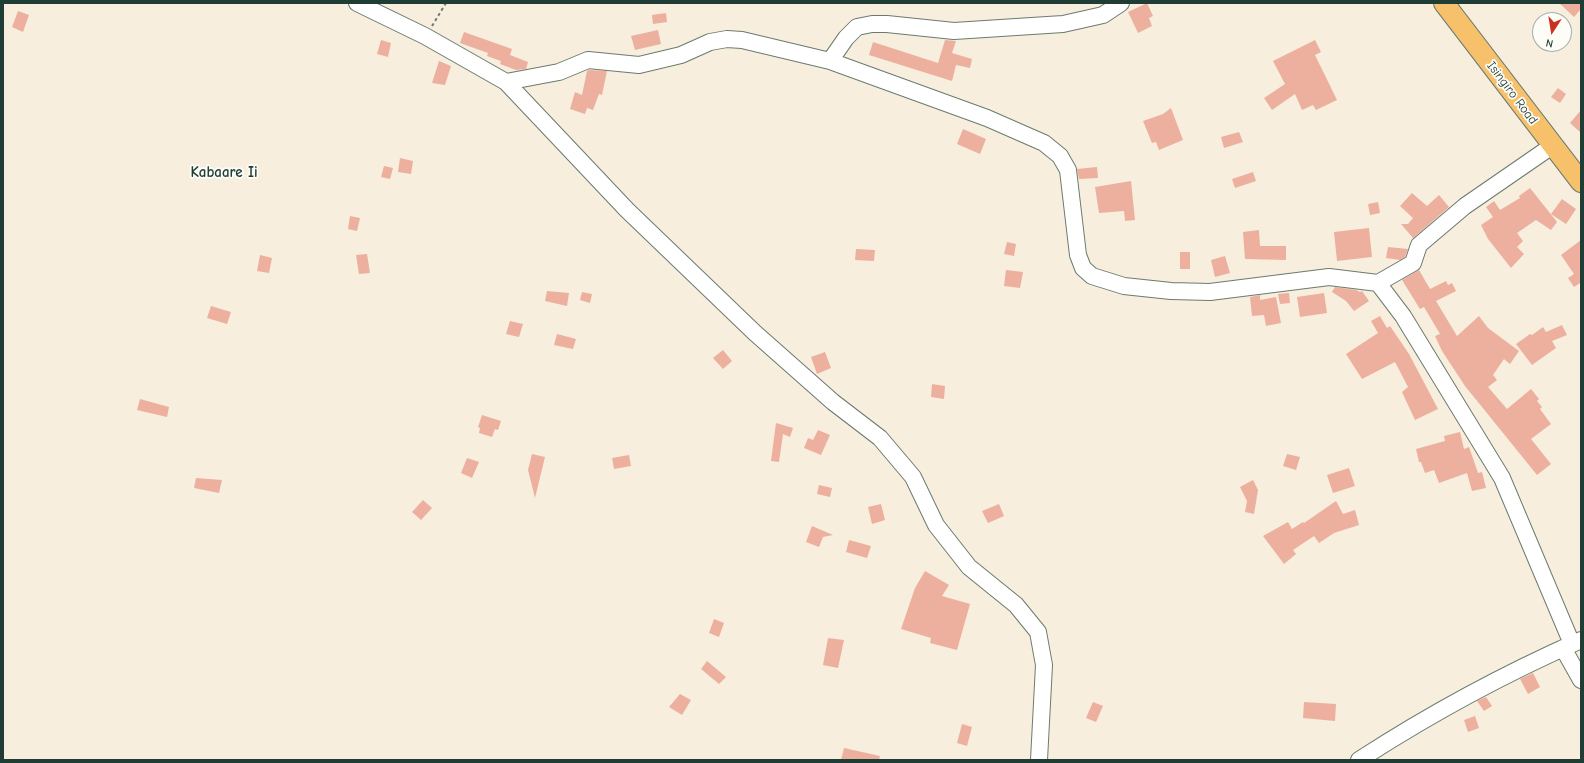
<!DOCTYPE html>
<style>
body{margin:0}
#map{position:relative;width:1584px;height:763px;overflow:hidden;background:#f7eedd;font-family:"Comic Neue",sans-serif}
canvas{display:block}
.frame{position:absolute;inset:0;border:4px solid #1f3d34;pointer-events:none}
.north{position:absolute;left:1532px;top:12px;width:40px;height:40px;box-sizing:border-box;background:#fdfcf7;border:1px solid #a4b0a9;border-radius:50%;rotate:192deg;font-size:11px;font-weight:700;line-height:16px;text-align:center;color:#1f3d34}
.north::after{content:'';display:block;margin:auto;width:14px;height:18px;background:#c8321e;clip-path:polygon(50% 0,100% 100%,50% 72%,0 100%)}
</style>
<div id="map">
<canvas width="1584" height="763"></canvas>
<div class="frame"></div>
<div class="north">N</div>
</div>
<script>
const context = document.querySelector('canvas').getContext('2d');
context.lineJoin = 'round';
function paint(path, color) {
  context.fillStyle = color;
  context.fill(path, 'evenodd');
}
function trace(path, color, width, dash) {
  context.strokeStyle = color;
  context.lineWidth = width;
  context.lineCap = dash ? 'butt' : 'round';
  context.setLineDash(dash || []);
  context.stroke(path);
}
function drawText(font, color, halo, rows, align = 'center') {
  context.font = font + ' "Comic Neue",sans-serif';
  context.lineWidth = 3.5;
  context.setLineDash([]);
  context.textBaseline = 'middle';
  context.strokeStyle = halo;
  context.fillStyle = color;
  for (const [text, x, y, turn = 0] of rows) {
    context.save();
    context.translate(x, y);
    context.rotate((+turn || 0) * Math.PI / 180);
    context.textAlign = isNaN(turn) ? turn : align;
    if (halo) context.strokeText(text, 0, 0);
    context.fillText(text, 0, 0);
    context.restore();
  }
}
const building = new Path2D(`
 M 1147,3 L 1153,16 L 1149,18 L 1152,26 L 1138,33 L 1128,12 Z
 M 1559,3 L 1581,3 L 1581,9 L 1574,17 Z
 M 18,11 L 29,15 L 23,32 L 12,27 Z
 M 666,13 L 667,22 L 653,24 L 652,15 Z
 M 658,30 L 661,44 L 635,50 L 631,36 Z
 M 464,32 L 512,49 L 510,55 L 528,62 L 526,69 L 516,70 L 500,64 L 501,61 L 487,56 L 488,53 L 460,43 Z
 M 381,40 L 391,43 L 388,57 L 377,54 Z
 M 945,40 L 956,41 L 952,53 L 972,59 L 970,68 L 956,65 L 952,81 L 869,55 L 873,42 L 938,63 Z
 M 1315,40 L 1321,52 L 1315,55 L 1337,100 L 1316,110 L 1313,105 L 1302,110 L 1295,94 L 1272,110 L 1264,98 L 1285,84 L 1273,61 Z
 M 439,61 L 451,66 L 445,85 L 432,83 Z
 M 589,70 L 607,71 L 602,95 L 599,94 L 593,110 L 587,108 L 585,114 L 570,109 L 575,92 L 582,95 L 587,71 Z
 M 1558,88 L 1566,94 L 1560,103 L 1551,97 Z
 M 1171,108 L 1183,140 L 1159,150 L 1156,142 L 1152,143 L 1143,121 L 1163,114 Z
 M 1581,110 L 1581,133 L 1570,123 Z
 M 963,129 L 986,139 L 980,154 L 957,144 Z
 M 1239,132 L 1243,142 L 1224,148 L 1221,137 Z
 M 400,158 L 413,161 L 411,174 L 398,172 Z
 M 384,166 L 393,168 L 390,179 L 381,177 Z
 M 1097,167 L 1098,178 L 1079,179 L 1077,169 Z
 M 1253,172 L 1256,181 L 1235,188 L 1232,179 Z
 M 1131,181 L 1135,220 L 1125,221 L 1124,211 L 1099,213 L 1095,187 Z
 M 1530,188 L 1557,222 L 1551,230 L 1536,220 L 1517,233 L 1523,241 L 1517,247 L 1524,254 L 1511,268 L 1488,239 L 1481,225 L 1493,217 L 1486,207 L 1494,201 L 1500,210 L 1520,198 L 1519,196 Z
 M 1412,193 L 1427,206 L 1439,195 L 1449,207 L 1413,238 L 1401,224 L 1408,224 L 1413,218 L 1400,206 Z
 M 1562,199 L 1576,209 L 1566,224 L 1551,214 Z
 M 1378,202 L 1380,213 L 1370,215 L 1368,204 Z
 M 350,216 L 360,218 L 357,231 L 348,229 Z
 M 1369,228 L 1372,257 L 1337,261 L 1334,232 Z
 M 1259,230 L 1260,246 L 1286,246 L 1286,260 L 1245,259 L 1243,232 Z
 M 1581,240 L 1581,284 L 1580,283 L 1574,287 L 1568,278 L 1574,274 L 1561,255 Z
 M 1007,242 L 1016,244 L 1014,256 L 1004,254 Z
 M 1388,247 L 1408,249 L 1405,257 L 1400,260 L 1386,258 Z
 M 856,249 L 875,250 L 874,261 L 855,260 Z
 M 1180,252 L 1190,252 L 1190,269 L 1180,269 Z
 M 367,254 L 370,273 L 359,274 L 356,255 Z
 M 260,255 L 272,258 L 269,273 L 257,271 Z
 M 1225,256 L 1230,273 L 1215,277 L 1211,260 Z
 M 1006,270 L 1023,272 L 1020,288 L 1004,286 Z
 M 1419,270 L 1430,289 L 1446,281 L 1448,285 L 1452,283 L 1456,291 L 1436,301 L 1457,336 L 1479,316 L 1488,328 L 1519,351 L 1510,364 L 1504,359 L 1493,375 L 1497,380 L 1488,387 L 1507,409 L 1531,389 L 1539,399 L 1537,401 L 1542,407 L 1540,409 L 1551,424 L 1531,439 L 1551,464 L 1537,475 L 1465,386 L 1442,351 L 1435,336 L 1440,334 L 1424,307 L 1420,309 L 1402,280 Z
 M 1335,287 L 1356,290 L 1360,292 L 1362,291 L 1369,301 L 1354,311 L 1346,301 L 1332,292 Z
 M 547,291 L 569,293 L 567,306 L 545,301 Z
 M 582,292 L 592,294 L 590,303 L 580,300 Z
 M 1289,293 L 1290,303 L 1280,304 L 1278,294 Z
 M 1324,293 L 1327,313 L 1300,317 L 1297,297 Z
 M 1260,295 L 1260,300 L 1276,297 L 1281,323 L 1266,326 L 1264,315 L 1252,316 L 1250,297 Z
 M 211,306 L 231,312 L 227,324 L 207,318 Z
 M 1380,316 L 1387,328 L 1390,326 L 1409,354 L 1438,409 L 1415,420 L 1402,392 L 1408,387 L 1395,362 L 1362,379 L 1346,354 L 1378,333 L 1371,321 Z
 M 510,321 L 523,324 L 519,337 L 506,334 Z
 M 1562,325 L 1567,335 L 1552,341 L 1556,348 L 1532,365 L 1516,344 L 1530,334 L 1532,335 L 1543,327 L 1546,332 Z
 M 557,334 L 576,339 L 573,349 L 554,345 Z
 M 723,350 L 732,361 L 723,369 L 713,358 Z
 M 825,352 L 831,368 L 817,374 L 811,357 Z
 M 932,384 L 945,386 L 944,399 L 931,397 Z
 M 140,399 L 169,407 L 167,417 L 137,410 Z
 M 482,415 L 501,421 L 498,430 L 495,429 L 492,437 L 479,433 L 480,428 L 478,427 Z
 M 776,423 L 793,428 L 790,437 L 783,434 L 779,462 L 771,461 Z
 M 818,430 L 830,435 L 821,455 L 804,448 L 808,438 L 813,440 Z
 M 1460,432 L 1464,449 L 1469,447 L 1478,473 L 1482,472 L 1486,488 L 1472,491 L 1467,473 L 1439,483 L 1434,470 L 1425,473 L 1421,462 L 1419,462 L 1416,449 L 1445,441 L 1444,436 Z
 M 532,454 L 545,457 L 535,498 L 528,470 Z
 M 1287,454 L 1300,457 L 1296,470 L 1283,466 Z
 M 629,455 L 631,466 L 614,469 L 612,458 Z
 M 467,458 L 479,462 L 472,478 L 461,473 Z
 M 1349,468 L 1355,486 L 1333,493 L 1327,475 Z
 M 196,478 L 222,480 L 219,493 L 194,488 Z
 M 1253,480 L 1258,490 L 1254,514 L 1245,512 L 1247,501 L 1240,487 Z
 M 819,485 L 832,488 L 830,497 L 817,494 Z
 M 423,500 L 432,508 L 421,520 L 412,512 Z
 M 1336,501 L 1343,514 L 1355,510 L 1359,525 L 1334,533 L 1319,543 L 1314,536 L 1293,550 L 1296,554 L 1284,564 L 1263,536 L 1288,522 L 1292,529 L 1303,522 L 1304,523 Z
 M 881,504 L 885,520 L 872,524 L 868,507 Z
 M 999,504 L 1004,516 L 988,523 L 982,511 Z
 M 812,526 L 833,535 L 823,537 L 819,547 L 806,542 Z
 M 849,540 L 871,546 L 867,558 L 846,552 Z
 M 925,571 L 949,585 L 942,596 L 970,604 L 957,650 L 930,643 L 931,638 L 901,629 L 915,588 Z
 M 714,619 L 724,623 L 719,637 L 709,633 Z
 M 828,638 L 844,640 L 838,668 L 823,665 Z
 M 707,661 L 726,677 L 719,684 L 701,669 Z
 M 1533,673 L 1540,687 L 1528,694 L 1520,679 Z
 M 680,694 L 691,700 L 682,715 L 669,707 Z
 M 1486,697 L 1492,706 L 1484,711 L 1477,701 Z
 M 1093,702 L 1103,706 L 1096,722 L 1086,718 Z
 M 1304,702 L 1336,704 L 1335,721 L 1303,718 Z
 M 1475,716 L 1479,728 L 1468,732 L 1464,720 Z
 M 962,724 L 972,727 L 967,746 L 957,743 Z
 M 844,748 L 880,756 L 879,760 L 841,760 Z`);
const path = new Path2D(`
 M 432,26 L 446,3`);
const minor = new Path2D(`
 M 357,3 L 425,36 L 506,82 L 627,210 L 755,333 L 833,402 L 880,438 L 913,477 L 936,525 L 969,567 L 1016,605 L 1038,632 L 1044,665 L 1039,760
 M 830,61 L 987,118 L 1044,143 L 1060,156 L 1068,170 L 1078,255 L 1083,268 L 1092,276 L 1124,286 L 1171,291 L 1210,292 L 1329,277 L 1378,283 L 1403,316 L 1502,478 L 1572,644
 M 506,82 L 559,72 L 588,60 L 639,65 L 681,55 L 710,42 L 727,39 L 742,40 L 830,61 L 846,38 L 857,27 L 872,24 L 887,24 L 954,31 L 1063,24 L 1103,15 L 1121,3
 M 1378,283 L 1413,263 L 1419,245 L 1465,206 L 1552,146
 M 1563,648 L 1581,680
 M 1359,760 C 1430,714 1504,674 1581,640`);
const major = new Path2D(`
 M 1444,3 L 1581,182`);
const streetNames = [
 ["Isingiro Road",1512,93,53]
];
const quarterNames = [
 ["Kabaare Ii",224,173]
];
paint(building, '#edb09e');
trace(minor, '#6b7b6f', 18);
trace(major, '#6b7b6f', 22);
trace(path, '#6b7b6f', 2, [3, 3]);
trace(minor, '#fff', 16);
trace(major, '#f7c06b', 20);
drawText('13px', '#1f3d34', '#fdfcf7', streetNames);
drawText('bold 15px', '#1f3d34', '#fdfcf7', quarterNames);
</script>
